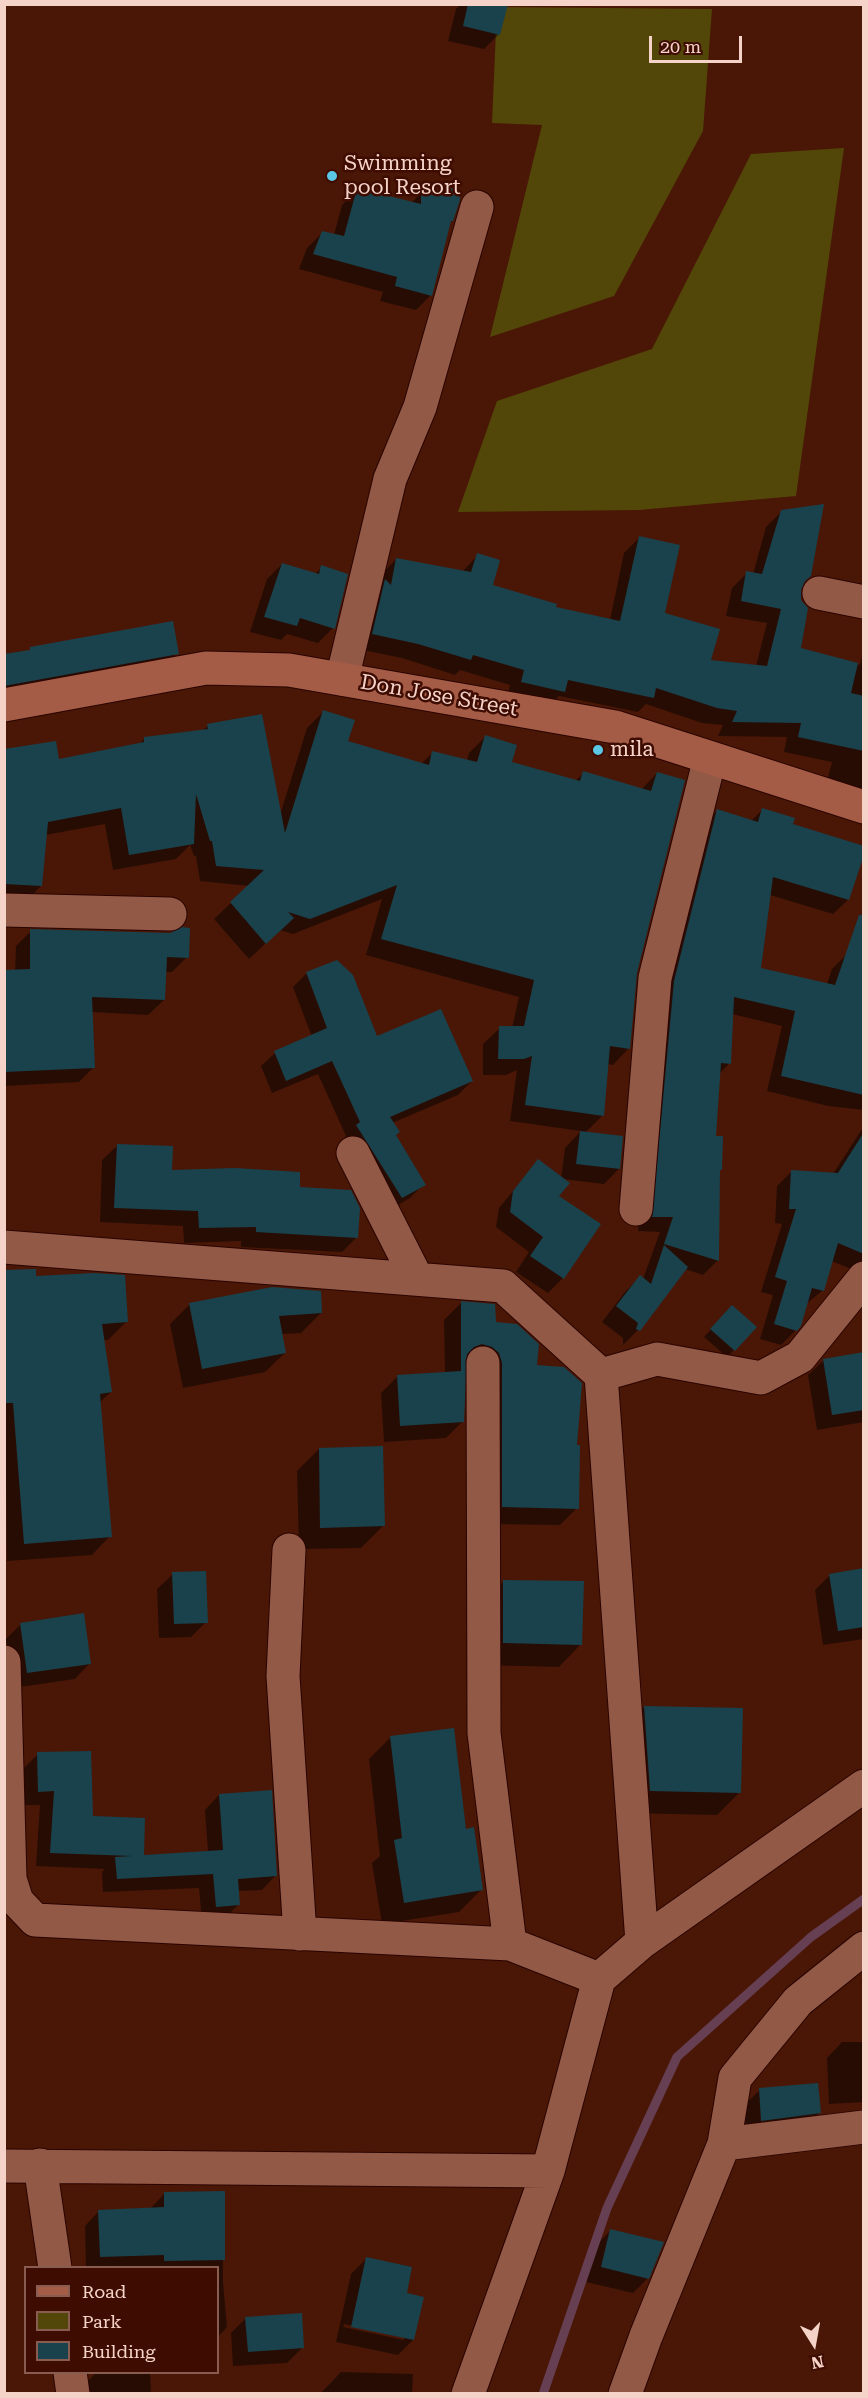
<!DOCTYPE html>
<style>
body{margin:0}
#map{position:relative;width:868px;height:2398px;overflow:hidden;background:#4a1706;font-family:"Roboto Serif",serif}
canvas{display:block}
.frame{position:absolute;inset:0;border:6px solid #f6d3c9;pointer-events:none}
.legend{position:absolute;left:24px;top:2266px;width:195px;height:108px;box-sizing:border-box;background:#3e0c00;border:2px solid #885c50;margin:0;padding:8px 10px;list-style:none;font-size:18px;color:#f6d3c9}
.legend li{display:flex;align-items:center;gap:12px;height:30px}
.legend b{width:30px;border:2px solid #885c50}
.north{position:absolute;left:784px;top:2314px;width:60px;height:60px;-webkit-text-stroke:4px #3e0c00;paint-order:stroke;rotate:169deg;font-size:16px;font-weight:700;line-height:24px;text-align:center;color:#f6d3c9}
.north::after{content:'';display:block;margin:auto;width:21px;height:27px;background:#f6d3c9;clip-path:polygon(50% 0,100% 100%,50% 72%,0 100%)}
.scale{position:absolute;left:649px;top:36px;width:93px;height:27px;box-sizing:border-box;border:3px solid #f6d3c9;border-top:0;padding-left:8px;font-size:18px;line-height:21px;white-space:nowrap;color:#f6d3c9;-webkit-text-stroke:4px #3e0c00;paint-order:stroke}
</style>
<div id="map">
<canvas width="868" height="2398"></canvas>
<div class="frame"></div>
<ul class="legend">
<li><b style="height:8px;background:#a45c46"></b>Road</li>
<li><b style="height:16px;background:#524709"></b>Park</li>
<li><b style="height:16px;background:#19424d"></b>Building</li>
</ul>
<div class="north">N</div>
<div class="scale">20 m</div>
</div>
<script>
const context = document.querySelector('canvas').getContext('2d');
context.lineJoin = 'round';
function paint(path, color) {
  context.fillStyle = color;
  context.fill(path, 'evenodd');
}
function trace(path, color, width, dash) {
  context.strokeStyle = color;
  context.lineWidth = width;
  context.lineCap = dash ? 'butt' : 'round';
  context.setLineDash(dash || []);
  context.stroke(path);
}
function drawText(font, color, halo, rows, align = 'center') {
  context.font = font + ' "Roboto Serif",serif';
  context.lineWidth = 5;
  context.setLineDash([]);
  context.textBaseline = 'middle';
  context.strokeStyle = halo;
  context.fillStyle = color;
  for (const [text, x, y, turn = 0] of rows) {
    context.save();
    context.translate(x, y);
    context.rotate((+turn || 0) * Math.PI / 180);
    context.textAlign = isNaN(turn) ? turn : align;
    if (halo) context.strokeText(text, 0, 0);
    context.fillText(text, 0, 0);
    context.restore();
  }
}
const green = new Path2D(`
 M 497,7 L 712,9 L 703,131 L 614,296 L 490,337 L 542,125 L 492,123 Z
 M 844,148 L 796,496 L 639,510 L 458,512 L 497,401 L 652,349 L 751,154 Z`);
const shadow = new Path2D(`
 M 461,4 L 507,4 L 499,34 L 484,49 L 448,41 L 456,9 Z
 M 357,190 L 411,203 L 421,193 L 452,221 L 449,224 L 431,295 L 416,310 L 380,301 L 383,292 L 299,269 L 307,248 L 322,233 L 334,235 L 342,205 Z
 M 782,511 L 802,584 L 799,590 L 799,649 L 860,665 L 864,649 L 864,802 L 824,792 L 832,762 L 784,752 L 787,737 L 718,736 L 723,725 L 702,723 L 646,704 L 638,712 L 559,696 L 549,706 L 507,697 L 510,685 L 460,670 L 455,675 L 402,658 L 358,649 L 381,575 L 396,559 L 462,572 L 478,555 L 491,586 L 555,608 L 610,620 L 624,553 L 639,538 L 664,614 L 709,661 L 756,666 L 767,623 L 726,616 L 732,588 L 747,573 L 753,574 L 766,527 Z
 M 282,564 L 315,574 L 322,567 L 333,628 L 318,643 L 287,634 L 281,640 L 250,632 L 267,579 Z
 M 177,653 L 162,669 L 4,697 L 4,655 Z
 M 323,712 L 346,742 L 421,764 L 432,753 L 467,761 L 469,753 L 485,737 L 510,763 L 575,781 L 584,773 L 641,790 L 657,773 L 629,1048 L 613,1065 L 607,1064 L 602,1116 L 585,1133 L 619,1169 L 604,1184 L 562,1179 L 557,1197 L 563,1278 L 548,1293 L 516,1272 L 529,1252 L 496,1227 L 499,1208 L 538,1161 L 561,1179 L 565,1148 L 581,1131 L 510,1121 L 517,1070 L 506,1075 L 483,1075 L 483,1044 L 500,1028 L 512,1028 L 519,997 L 366,955 L 382,899 L 293,934 L 280,930 L 249,959 L 214,919 L 249,886 L 200,881 L 196,856 L 194,856 L 190,845 L 176,859 L 113,870 L 105,824 L 45,835 L 41,886 L 25,902 L 4,900 L 4,751 L 57,761 L 138,745 L 144,739 L 202,731 L 208,726 L 280,815 L 307,728 Z
 M 763,809 L 791,825 L 848,900 L 833,914 L 770,895 L 759,970 L 827,984 L 832,969 L 846,955 L 864,961 L 864,1110 L 828,1106 L 767,1091 L 782,1026 L 732,1014 L 730,1063 L 719,1074 L 714,1138 L 718,1260 L 703,1275 L 685,1269 L 638,1330 L 623,1345 L 623,1338 L 602,1322 L 625,1292 L 640,1277 L 643,1279 L 660,1232 L 638,1231 L 659,997 L 702,825 L 717,811 L 751,821 Z
 M 31,931 L 170,934 L 187,957 L 172,972 L 165,972 L 164,1000 L 148,1015 L 91,1012 L 94,1067 L 79,1082 L 4,1086 L 4,971 L 15,971 L 16,946 Z
 M 307,973 L 376,1038 L 472,1081 L 458,1095 L 392,1123 L 395,1136 L 424,1184 L 410,1198 L 388,1211 L 343,1140 L 346,1136 L 318,1074 L 272,1093 L 261,1066 L 275,1053 L 312,1037 L 293,987 Z
 M 864,1126 L 864,1274 L 831,1261 L 822,1291 L 805,1305 L 796,1330 L 781,1345 L 760,1339 L 773,1295 L 761,1292 L 782,1224 L 775,1223 L 777,1186 L 791,1172 L 833,1174 Z
 M 118,1145 L 170,1172 L 298,1189 L 357,1237 L 342,1252 L 241,1247 L 241,1241 L 184,1243 L 183,1226 L 100,1222 L 102,1160 Z
 M 4,1271 L 35,1278 L 126,1322 L 108,1340 L 103,1340 L 111,1392 L 99,1403 L 110,1536 L 92,1555 L 7,1561 Z
 M 461,1303 L 495,1324 L 536,1366 L 576,1446 L 577,1508 L 560,1525 L 486,1524 L 475,1363 L 465,1361 L 463,1421 L 446,1438 L 384,1442 L 381,1393 L 398,1376 L 445,1373 L 444,1320 Z
 M 190,1304 L 321,1313 L 301,1333 L 281,1334 L 285,1353 L 265,1372 L 183,1388 L 170,1324 Z
 M 725,1314 L 734,1350 L 727,1357 L 704,1337 Z
 M 864,1353 L 864,1422 L 817,1430 L 808,1375 L 824,1360 Z
 M 319,1449 L 383,1526 L 361,1548 L 299,1549 L 297,1471 Z
 M 864,1570 L 864,1639 L 823,1645 L 815,1590 L 830,1575 Z
 M 173,1574 L 206,1622 L 191,1637 L 159,1638 L 157,1589 Z
 M 504,1581 L 581,1644 L 559,1667 L 481,1665 L 482,1603 Z
 M 21,1624 L 90,1663 L 75,1679 L 13,1688 L 6,1639 Z
 M 644,1707 L 739,1793 L 717,1815 L 628,1813 L 622,1729 Z
 M 391,1737 L 464,1830 L 481,1890 L 459,1912 L 382,1924 L 372,1863 L 380,1856 L 369,1759 Z
 M 38,1754 L 91,1817 L 142,1856 L 208,1852 L 205,1810 L 219,1795 L 276,1875 L 262,1890 L 237,1891 L 238,1905 L 224,1919 L 202,1921 L 199,1888 L 103,1892 L 102,1872 L 105,1869 L 36,1866 L 40,1805 L 24,1805 L 24,1768 Z
 M 842,2042 L 864,2042 L 864,2102 L 829,2104 L 827,2058 Z
 M 760,2090 L 819,2113 L 804,2128 L 747,2135 L 744,2105 Z
 M 223,2192 L 223,2282 L 227,2327 L 218,2337 L 218,2268 L 86,2268 L 85,2226 L 99,2211 L 150,2209 L 165,2193 Z
 M 610,2231 L 648,2278 L 633,2293 L 586,2282 L 595,2246 Z
 M 367,2258 L 405,2294 L 413,2340 L 398,2355 L 336,2342 L 351,2274 ZM 344,2324 L 404,2337 L 404,2340 L 343,2327 Z
 M 246,2318 L 302,2348 L 287,2363 L 233,2366 L 231,2333 Z
 M 97,2372 L 150,2372 L 151,2394 L 87,2394 L 86,2383 Z
 M 341,2372 L 413,2374 L 412,2394 L 320,2394 Z`);
const stream = new Path2D(`
 M 543,2394 L 607,2208 L 677,2057 L 811,1937 L 864,1899`);
const building = new Path2D(`
 M 468,4 L 508,4 L 500,35 L 463,26 Z
 M 459,187 L 460,200 L 453,221 L 451,221 L 432,296 L 395,286 L 397,277 L 313,254 L 322,231 L 344,236 L 357,188 L 421,204 L 421,192 Z
 M 824,504 L 811,576 L 805,581 L 801,590 L 801,600 L 808,608 L 801,648 L 858,663 L 851,693 L 864,696 L 864,751 L 798,737 L 801,723 L 732,722 L 737,711 L 717,708 L 656,688 L 654,698 L 568,680 L 565,692 L 521,682 L 524,670 L 473,655 L 471,660 L 418,644 L 372,634 L 385,579 L 391,585 L 396,558 L 471,572 L 477,553 L 500,560 L 493,585 L 557,604 L 556,607 L 620,621 L 639,536 L 680,545 L 665,613 L 720,629 L 711,660 L 767,666 L 781,609 L 741,601 L 746,571 L 762,574 L 781,510 Z
 M 282,563 L 319,574 L 321,565 L 348,574 L 335,629 L 300,618 L 297,626 L 264,617 Z
 M 173,621 L 179,654 L 4,686 L 4,654 L 30,650 L 30,647 Z
 M 323,710 L 355,720 L 348,741 L 429,765 L 432,751 L 477,762 L 485,735 L 517,745 L 512,762 L 580,781 L 583,771 L 651,791 L 657,772 L 685,780 L 637,973 L 630,1049 L 610,1046 L 604,1116 L 525,1105 L 532,1056 L 524,1059 L 498,1059 L 499,1026 L 524,1026 L 534,980 L 381,939 L 397,885 L 310,919 L 288,912 L 294,918 L 266,944 L 230,902 L 264,870 L 216,866 L 212,841 L 210,841 L 196,794 L 194,844 L 129,855 L 121,808 L 48,822 L 42,886 L 4,884 L 4,749 L 56,741 L 59,759 L 144,742 L 144,737 L 208,729 L 207,724 L 262,714 L 285,833 Z
 M 762,808 L 795,818 L 793,824 L 864,846 L 864,855 L 849,900 L 773,877 L 761,968 L 835,985 L 859,915 L 864,915 L 864,1095 L 781,1076 L 795,1011 L 734,997 L 731,1064 L 721,1063 L 716,1136 L 723,1136 L 722,1170 L 720,1170 L 719,1261 L 664,1244 L 673,1217 L 652,1217 L 674,981 L 717,809 L 758,822 Z
 M 182,927 L 190,928 L 189,958 L 167,957 L 165,1000 L 92,997 L 95,1068 L 4,1072 L 4,970 L 30,969 L 30,929 L 170,933 Z
 M 337,960 L 353,975 L 377,1036 L 441,1009 L 473,1081 L 390,1117 L 400,1132 L 396,1135 L 426,1185 L 402,1198 L 356,1125 L 360,1122 L 332,1061 L 286,1081 L 274,1051 L 327,1028 L 306,972 Z
 M 580,1131 L 623,1136 L 620,1169 L 576,1164 Z
 M 864,1132 L 864,1254 L 838,1243 L 824,1291 L 812,1288 L 801,1326 L 797,1331 L 774,1324 L 787,1281 L 775,1277 L 796,1209 L 789,1209 L 791,1170 L 838,1173 Z
 M 117,1144 L 173,1146 L 172,1170 L 235,1168 L 300,1172 L 300,1187 L 351,1190 L 360,1208 L 358,1238 L 256,1232 L 256,1227 L 199,1228 L 198,1211 L 114,1208 Z
 M 538,1159 L 570,1183 L 559,1196 L 601,1224 L 564,1279 L 530,1256 L 543,1237 L 510,1212 L 513,1191 Z
 M 664,1245 L 688,1267 L 640,1331 L 636,1329 L 638,1323 L 616,1306 L 640,1275 L 651,1284 Z
 M 36,1269 L 36,1276 L 94,1273 L 125,1275 L 128,1322 L 102,1324 L 112,1392 L 100,1394 L 112,1537 L 24,1544 L 13,1403 L 4,1403 L 4,1270 Z
 M 272,1287 L 321,1291 L 322,1313 L 279,1316 L 286,1353 L 202,1369 L 189,1303 Z
 M 461,1301 L 495,1304 L 496,1322 L 517,1324 L 539,1344 L 537,1365 L 564,1367 L 582,1383 L 577,1445 L 580,1445 L 579,1509 L 502,1507 L 502,1363 L 499,1353 L 492,1347 L 482,1344 L 474,1347 L 467,1354 L 464,1422 L 400,1426 L 397,1375 L 461,1371 Z
 M 732,1305 L 757,1327 L 735,1351 L 710,1329 Z
 M 864,1352 L 864,1410 L 832,1415 L 823,1359 Z
 M 383,1446 L 385,1526 L 320,1528 L 319,1448 Z
 M 864,1568 L 864,1627 L 838,1631 L 829,1574 Z
 M 206,1571 L 208,1623 L 174,1624 L 172,1572 Z
 M 503,1580 L 584,1581 L 582,1645 L 503,1643 Z
 M 84,1613 L 91,1664 L 27,1673 L 20,1623 Z
 M 644,1706 L 743,1708 L 741,1793 L 650,1791 Z
 M 454,1728 L 466,1829 L 474,1827 L 483,1890 L 404,1903 L 394,1840 L 402,1838 L 390,1736 Z
 M 91,1751 L 93,1816 L 145,1818 L 144,1855 L 223,1850 L 219,1794 L 272,1790 L 277,1876 L 238,1879 L 240,1905 L 216,1907 L 213,1874 L 117,1879 L 115,1857 L 132,1856 L 50,1853 L 54,1791 L 38,1792 L 37,1752 Z
 M 818,2083 L 821,2113 L 761,2121 L 759,2088 Z
 M 225,2191 L 225,2260 L 164,2261 L 164,2255 L 100,2257 L 98,2210 L 164,2207 L 164,2192 Z
 M 610,2229 L 664,2242 L 649,2279 L 601,2267 Z
 M 366,2257 L 412,2267 L 407,2293 L 424,2297 L 414,2340 L 351,2327 Z
 M 302,2313 L 304,2348 L 248,2352 L 245,2317 Z`);
const street = new Path2D(`
 M 819,593 L 864,602
 M 342,679 L 390,479 L 420,407 L 477,207
 M 4,910 L 170,914
 M 353,1153 L 417,1279
 M 636,1209 L 655,978 L 710,758
 M 4,1247 L 503,1286 L 601,1375 L 642,1942
 M 483,1363 L 484,1733 L 510,1944
 M 601,1375 L 657,1359 L 761,1378 L 800,1357 L 864,1278
 M 289,1550 L 283,1676 L 300,1934
 M 4,1662 L 10,1879 L 17,1901 L 35,1920 L 510,1944 L 599,1979
 M 864,1948 L 798,2001 L 735,2078 L 724,2144 L 864,2127
 M 40,2165 L 55,2268
 M 4,2166 L 548,2171
 M 70,2372 L 73,2394
 M 468,2394 L 548,2171 L 599,1979 L 642,1942 L 864,1786
 M 625,2394 L 646,2336 L 724,2144`);
const secondary = new Path2D(`
 M 4,705 L 206,668 L 289,670 L 615,727 L 864,807`);
const markers = [
 [332,176,6,"#5ac8e5"],
 [598,750,6,"#5ac8e5"]
];
const poiNames = [
 ["Swimming",344,164],
 ["pool Resort",344,188],
 ["mila",610,750]
];
const streetNames = [
 ["Don Jose Street",439,696,10]
];
paint(green, '#524709');
paint(shadow, '#0007');
trace(stream, '#663f53', 9);
paint(building, '#19424d');
trace(street, '#290400', 35);
trace(secondary, '#290400', 35);
trace(street, '#935947', 33);
trace(secondary, '#a45c46', 33);
for (const [x, y, r, color] of markers) {
  const dot = new Path2D();
  dot.arc(x, y, r, 0, 2 * Math.PI);
  context.fillStyle = color;
  context.fill(dot);
  trace(dot, '#3e0c00', 2);
}
drawText('21px', '#f6d3c9', '#3e0c00', poiNames, 'left');
drawText('21px', '#f6d3c9', '#3e0c00', streetNames);
</script>
